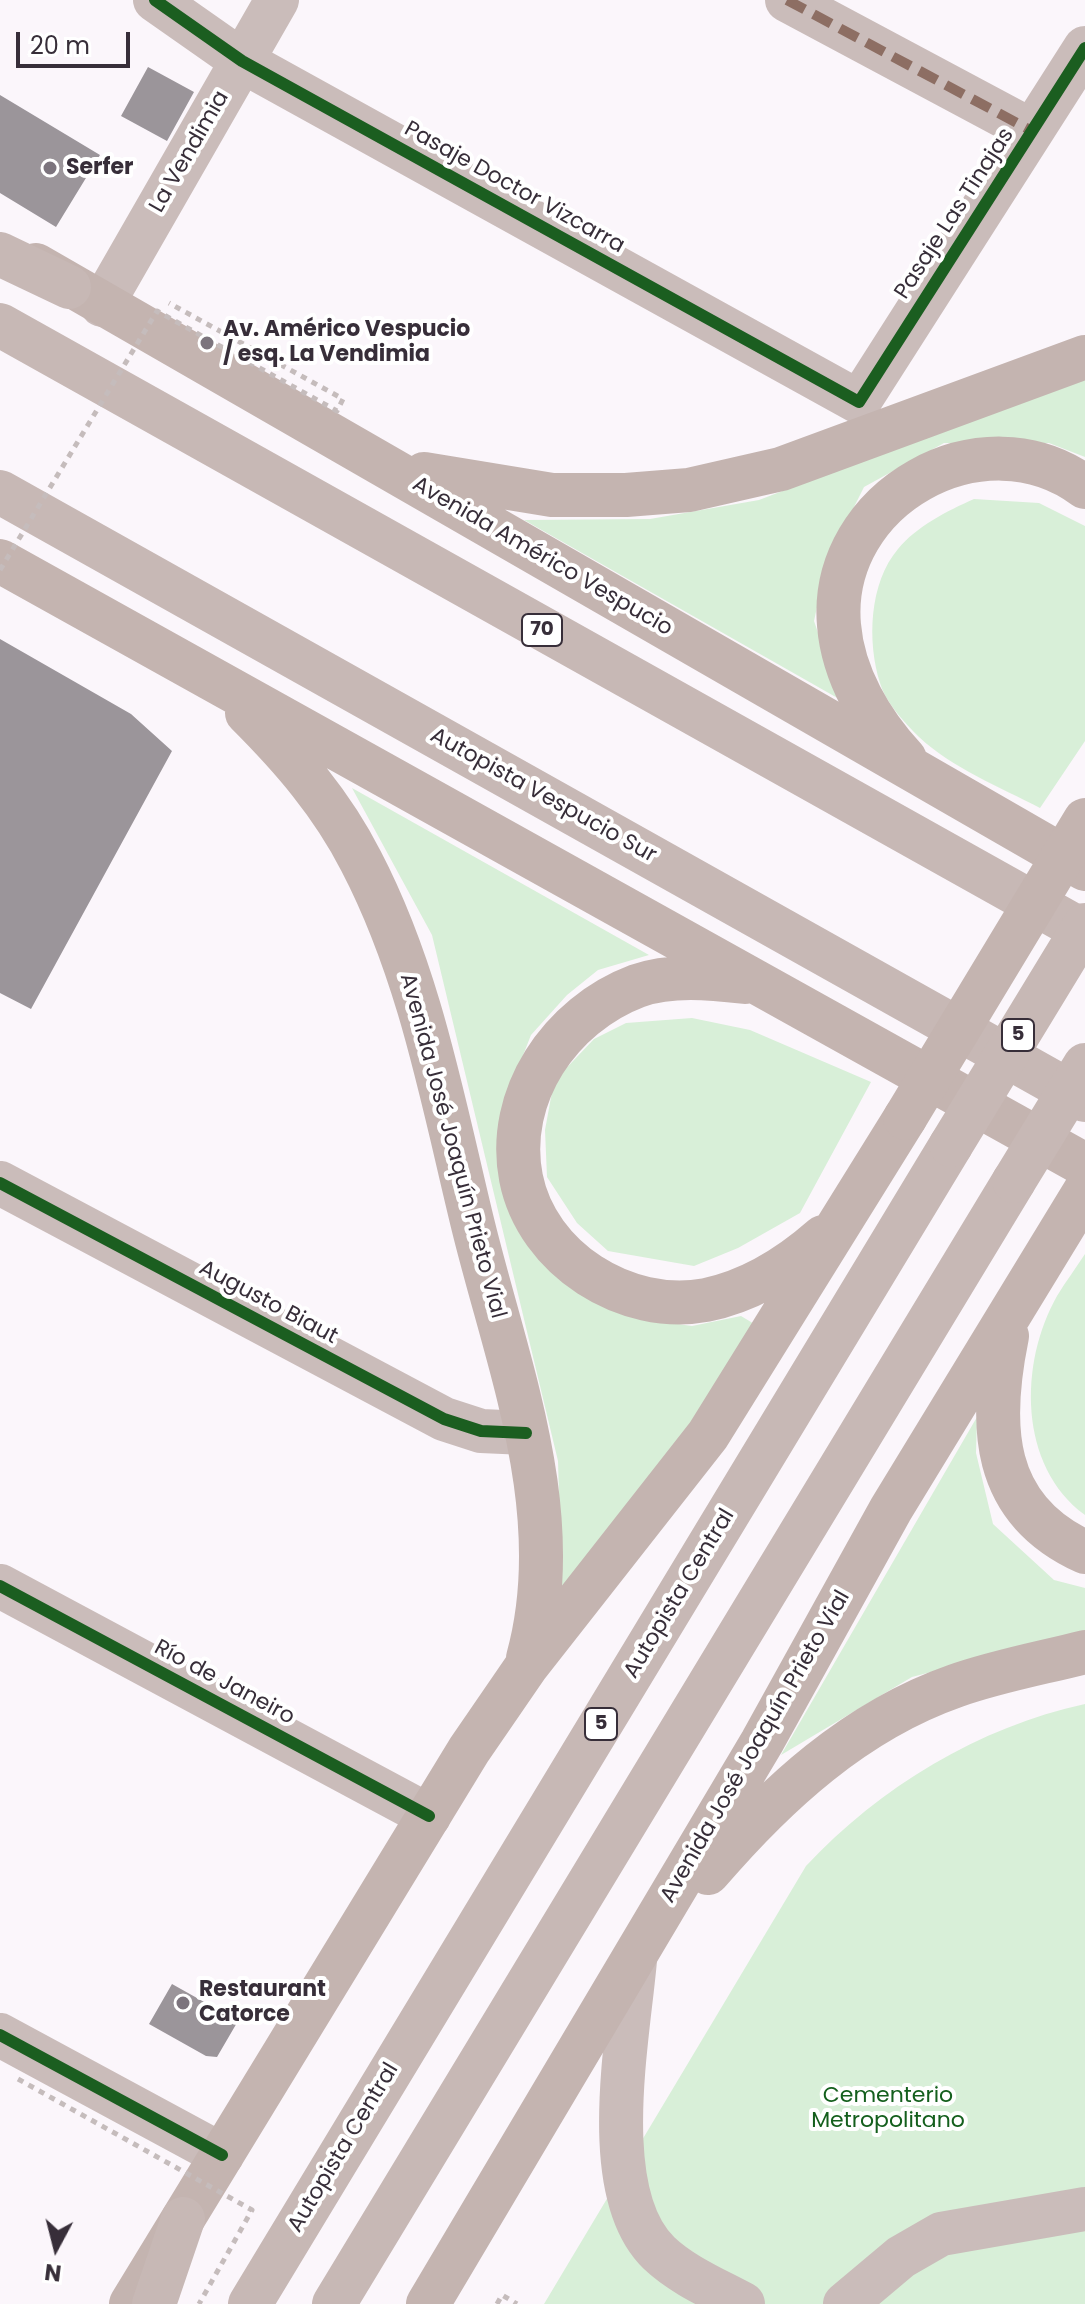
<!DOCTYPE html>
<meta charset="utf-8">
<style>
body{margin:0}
#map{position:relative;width:1085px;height:2304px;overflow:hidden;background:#fbf6fb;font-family:Poppins,sans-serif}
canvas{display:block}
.north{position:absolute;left:16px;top:2208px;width:80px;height:80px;-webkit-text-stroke:6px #fff;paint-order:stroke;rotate:187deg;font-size:22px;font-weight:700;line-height:32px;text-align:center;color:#372e39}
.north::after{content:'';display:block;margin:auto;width:28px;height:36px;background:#372e39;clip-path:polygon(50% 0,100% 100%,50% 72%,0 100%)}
.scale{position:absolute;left:16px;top:32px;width:114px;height:36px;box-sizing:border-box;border:4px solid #372e39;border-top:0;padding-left:10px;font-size:24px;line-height:28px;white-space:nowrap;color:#372e39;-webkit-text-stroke:6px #fff;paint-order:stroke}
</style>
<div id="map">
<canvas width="1085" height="2304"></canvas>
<div class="north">N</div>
<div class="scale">20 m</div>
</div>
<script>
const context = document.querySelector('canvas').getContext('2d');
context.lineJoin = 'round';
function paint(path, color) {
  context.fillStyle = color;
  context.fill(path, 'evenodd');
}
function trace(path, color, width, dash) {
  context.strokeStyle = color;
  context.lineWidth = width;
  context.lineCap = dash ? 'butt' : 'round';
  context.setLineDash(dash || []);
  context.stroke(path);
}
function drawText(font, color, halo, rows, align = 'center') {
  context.font = font + ' Poppins,sans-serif';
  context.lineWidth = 8;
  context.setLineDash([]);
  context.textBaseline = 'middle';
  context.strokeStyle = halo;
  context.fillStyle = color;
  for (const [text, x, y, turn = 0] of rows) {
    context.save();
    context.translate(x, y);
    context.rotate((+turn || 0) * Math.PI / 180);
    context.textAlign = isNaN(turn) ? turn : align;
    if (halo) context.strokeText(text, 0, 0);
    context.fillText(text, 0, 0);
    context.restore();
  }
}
const green = new Path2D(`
 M 1085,375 L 1085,457 L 1049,443 L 944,443 L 864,487 L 827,561 L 814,621 L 841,700 L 524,520 L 650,519 L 759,500 Z
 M 974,499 L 1039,503 L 1085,526 L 1085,741 L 1040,808 C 1000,787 952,768 919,737 C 905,723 886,703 880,683 C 867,642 869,583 898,549 C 917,526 947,511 974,499 Z
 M 352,788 L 649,955 L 598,970 L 567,995 L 531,1035 L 507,1096 L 503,1142 L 635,1318 L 692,1326 L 741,1316 L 756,1325 L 751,1346 L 562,1598 L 558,1461 L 432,935 Z
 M 692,1018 L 750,1030 L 871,1082 L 800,1213 L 738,1248 L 694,1266 L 608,1251 L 577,1223 L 547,1177 L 545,1130 L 554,1081 L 594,1039 L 626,1023 Z
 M 1085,1254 L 1085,1515 C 1018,1466 1019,1363 1057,1296 C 1066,1281 1076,1268 1085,1254 Z
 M 977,1417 L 976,1453 L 993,1524 L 1054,1580 L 1085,1588 L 1085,1632 L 912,1677 L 781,1755 Z
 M 1085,1704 L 1085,2304 L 544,2304 L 806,1866 C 880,1787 979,1727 1085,1704 Z`);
const building = new Path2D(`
 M 148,67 L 194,92 L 167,141 L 121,116 Z
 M 0,95 L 100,155 L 56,227 L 0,193 Z
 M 0,639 L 131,714 L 172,751 L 31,1009 L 0,993 Z
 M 172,1984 L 238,2021 L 217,2057 L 206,2056 L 149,2024 Z`);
const path = new Path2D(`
 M 497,2304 L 502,2295 L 517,2304`);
const minor = new Path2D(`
 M 155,0 L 242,61 L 859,402 L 1085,48
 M 787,0 L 1032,131
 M 102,305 L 277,0
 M 0,1183 L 444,1419 L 481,1431 L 526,1433
 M 0,1586 L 429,1816
 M 635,1960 C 628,2040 597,2193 659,2253 C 682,2275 715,2289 743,2304
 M 0,2035 L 222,2155
 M 845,2304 L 901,2257 L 941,2234 L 1085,2209`);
const major = new Path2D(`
 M 36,265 L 1085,869
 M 424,474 L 552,495 L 626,495 L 689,490 L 781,469 L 1085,357
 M 0,561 L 1085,1165
 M 247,713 C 292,758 332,804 361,861 C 420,974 443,1102 473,1225 C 507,1364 568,1513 528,1658
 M 905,759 C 871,722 843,675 839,625 C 828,498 983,411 1085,487
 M 745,982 C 711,978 670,974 637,986 C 560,1015 505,1096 521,1178 C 537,1259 626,1315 706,1300 C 750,1291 790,1266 823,1237
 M 1007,1336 C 989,1424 990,1509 1085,1552
 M 708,1873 C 776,1794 855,1721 955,1686 C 997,1671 1042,1663 1085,1652
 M 131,2304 L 469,1750 L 526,1667 L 708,1435 L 905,1118
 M 428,2304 L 762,1742 L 891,1509 L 1085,1191`);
const highway = new Path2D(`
 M 0,254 L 69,287
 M 0,325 L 1085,932
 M 0,492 L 1085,1100
 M 154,2304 L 183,2219
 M 250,2304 L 951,1145
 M 334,2304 L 1014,1181`);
const pathBridge = new Path2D(`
 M 0,570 L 157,311 L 337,411 L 343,399 L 169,303
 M 18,2079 L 252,2210 L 199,2304`);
const majorBridge = new Path2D(`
 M 905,1118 L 1085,820`);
const highwayBridge = new Path2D(`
 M 951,1145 L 1085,925
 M 1014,1181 L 1085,1065`);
const quiet = new Path2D(`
 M 787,0 L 1032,131`);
const cycleway = new Path2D(`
 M 155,0 L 242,61 L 859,402 L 1085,48
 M 0,1183 L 444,1419 L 481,1431 L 526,1433
 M 0,1586 L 429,1816
 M 0,2035 L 222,2155`);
const markers = [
 [50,168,8,"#7c747d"],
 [207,343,8,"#7c747d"],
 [183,2003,8,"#7c747d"]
];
const shields = [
 [542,630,40],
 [1018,1035,32],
 [601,1724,32]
];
const shieldNames = [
 ["70",542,630],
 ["5",1018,1035],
 ["5",601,1724]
];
const streetNames = [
 ["La Vendimia",190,152,-60],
 ["Pasaje Doctor Vizcarra",514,188,29],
 ["Pasaje Las Tinajas",955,214,-57],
 ["Avenida Américo Vespucio",542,557,30],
 ["Autopista Vespucio Sur",543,796,29],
 ["Avenida José Joaquín Prieto Vial",452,1146,75],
 ["Augusto Biaut",268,1303,28],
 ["Autopista Central",680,1594,-59],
 ["Río de Janeiro",224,1683,28],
 ["Avenida José Joaquín Prieto Vial",756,1747,-60],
 ["Autopista Central",344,2148,-59]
];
const poiNames = [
 ["Serfer",66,168],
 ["Av. Américo Vespucio",223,330],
 ["/ esq. La Vendimia",223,355],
 ["Restaurant",199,1990],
 ["Catorce",199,2015]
];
const parkNames = [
 ["Cementerio",888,2096],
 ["Metropolitano",888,2121]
];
paint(green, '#d8efd8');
paint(building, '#9b959a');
trace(path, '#c5bcbc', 5, [6, 6]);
trace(minor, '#cabcba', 44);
trace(major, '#c4b4b0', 44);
trace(highway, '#c7b8b5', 44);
trace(pathBridge, '#c5bcbc', 5, [6, 6]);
trace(majorBridge, '#c4b4b0', 44);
trace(highwayBridge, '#c7b8b5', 44);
trace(quiet, '#8d6e63', 10, [20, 10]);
trace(cycleway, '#1b5e20', 12);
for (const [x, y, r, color] of markers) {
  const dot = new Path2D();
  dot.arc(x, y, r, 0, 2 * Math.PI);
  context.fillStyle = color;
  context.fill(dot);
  trace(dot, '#fff', 3);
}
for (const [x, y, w] of shields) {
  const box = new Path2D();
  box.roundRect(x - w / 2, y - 16, w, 32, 6);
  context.fillStyle = '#fff';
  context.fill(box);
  trace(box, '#372e39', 2);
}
drawText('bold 20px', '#372e39', null, shieldNames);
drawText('22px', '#372e39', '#fff', streetNames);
drawText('bold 22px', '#372e39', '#fff', poiNames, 'left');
drawText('22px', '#145f1d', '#fff', parkNames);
</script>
